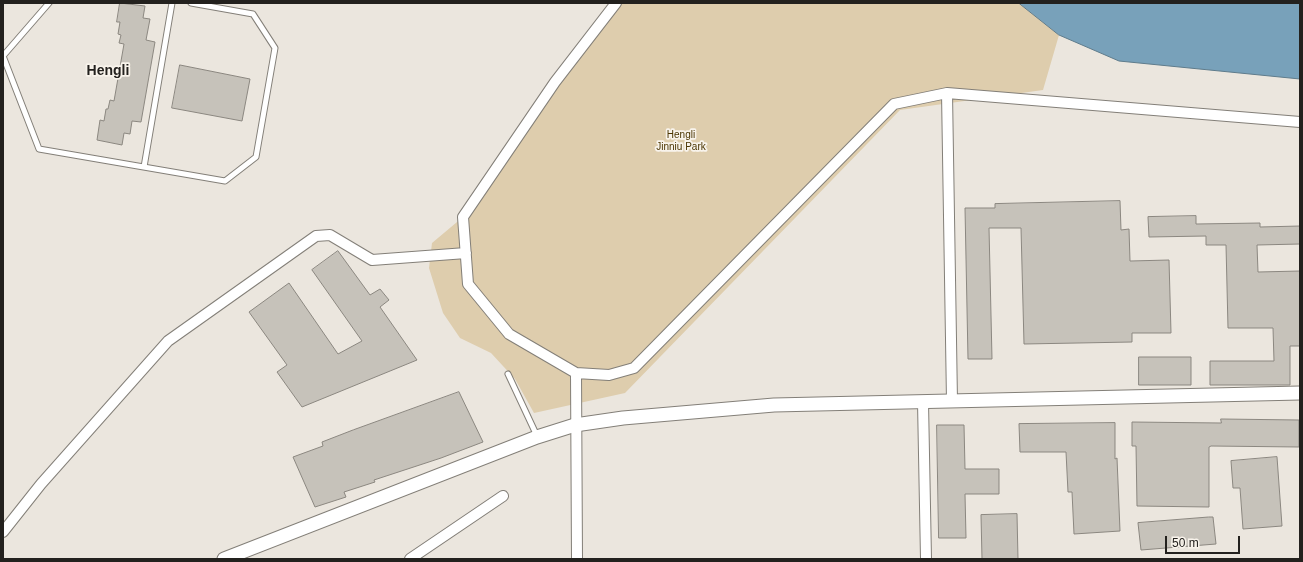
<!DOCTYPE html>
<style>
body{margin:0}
#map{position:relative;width:1303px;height:562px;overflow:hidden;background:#ebe6de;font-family:Helvetica,sans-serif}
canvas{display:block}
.frame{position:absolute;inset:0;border:4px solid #23211e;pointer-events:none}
.scale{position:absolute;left:1165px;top:536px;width:75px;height:18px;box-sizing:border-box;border:2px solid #23211e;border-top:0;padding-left:5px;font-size:12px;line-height:14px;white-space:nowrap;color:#23211e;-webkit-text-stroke:3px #f8f3eb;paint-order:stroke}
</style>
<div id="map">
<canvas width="1303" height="562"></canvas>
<div class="frame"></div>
<div class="scale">50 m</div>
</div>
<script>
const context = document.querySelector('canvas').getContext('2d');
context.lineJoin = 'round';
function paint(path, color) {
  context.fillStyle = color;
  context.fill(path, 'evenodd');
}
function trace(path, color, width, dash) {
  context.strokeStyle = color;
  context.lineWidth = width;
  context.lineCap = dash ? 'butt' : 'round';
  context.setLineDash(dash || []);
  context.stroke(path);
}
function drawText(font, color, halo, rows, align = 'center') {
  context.font = font + ' Helvetica,sans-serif';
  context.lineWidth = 3.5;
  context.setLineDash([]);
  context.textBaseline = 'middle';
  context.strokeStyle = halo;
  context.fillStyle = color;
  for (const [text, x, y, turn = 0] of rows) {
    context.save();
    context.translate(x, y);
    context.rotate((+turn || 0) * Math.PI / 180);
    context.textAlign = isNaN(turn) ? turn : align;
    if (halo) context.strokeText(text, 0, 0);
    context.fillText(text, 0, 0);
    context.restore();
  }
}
const green = new Path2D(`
 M 621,3 L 1020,3 L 1059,35 L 1043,90 L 900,110 L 625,393 L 534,413 L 515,379 L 491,353 L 460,338 L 443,313 L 429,268 L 432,243 L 463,217 L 555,82 Z`);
const water = new Path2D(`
 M 1019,3 L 1300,3 L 1300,79 L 1119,61 L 1059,35 Z`);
const building = new Path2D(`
 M 120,3 L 145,6 L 143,18 L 150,19 L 146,40 L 155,42 L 141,122 L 132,121 L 130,134 L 124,133 L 122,145 L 97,140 L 100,120 L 104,121 L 106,109 L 108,109 L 110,100 L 114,101 L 124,44 L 119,43 L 121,35 L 118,34 L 120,22 L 117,22 Z
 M 180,65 L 250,79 L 242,121 L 172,108 Z
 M 1120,201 L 1121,230 L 1129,229 L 1130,261 L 1169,260 L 1171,333 L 1132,333 L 1132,342 L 1024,344 L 1021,228 L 989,228 L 992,359 L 968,359 L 965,208 L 995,208 L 995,204 Z
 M 1196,216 L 1196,224 L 1260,223 L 1260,227 L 1300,226 L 1300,244 L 1257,245 L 1258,272 L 1300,271 L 1300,346 L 1290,346 L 1290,385 L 1210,385 L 1210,361 L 1274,361 L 1273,328 L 1228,328 L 1226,245 L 1206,245 L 1206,236 L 1149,237 L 1148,217 Z
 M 338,251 L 370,295 L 380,289 L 389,300 L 380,307 L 417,360 L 302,407 L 277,372 L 287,365 L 249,312 L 289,283 L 338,354 L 362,341 L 312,270 Z
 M 1139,357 L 1191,357 L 1191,385 L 1139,385 Z
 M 459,392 L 483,442 L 441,458 L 374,480 L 375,482 L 344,492 L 346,497 L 315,507 L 293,457 L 323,446 L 322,442 L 353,430 Z
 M 1221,419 L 1299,420 L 1299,447 L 1211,446 L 1209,447 L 1209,507 L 1137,506 L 1136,446 L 1132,446 L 1132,422 L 1221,423 Z
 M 1115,423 L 1115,459 L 1117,458 L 1120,531 L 1074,534 L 1072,492 L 1068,492 L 1066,452 L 1020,452 L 1019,424 Z
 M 937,425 L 964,425 L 965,469 L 999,469 L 999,494 L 965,494 L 966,538 L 939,538 Z
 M 1277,457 L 1282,526 L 1243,529 L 1240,488 L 1233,488 L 1231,461 Z
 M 1017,514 L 1018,559 L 982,559 L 981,515 Z
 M 1209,517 L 1213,517 L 1216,544 L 1141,550 L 1138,523 Z`);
const service = new Path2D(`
 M 49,3 L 3,56 L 39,149 L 225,181 L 256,157 L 275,48 L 253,14 L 191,3
 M 144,167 L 172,3
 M 508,374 L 537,436`);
const minor = new Path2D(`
 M 616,3 L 555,82 L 463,217 L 468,284 L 509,334 L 576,373 L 609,375 L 634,368 L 894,104 L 947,93 L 1300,122
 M 947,93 L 952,401
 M 576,373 L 577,559
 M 923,402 L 926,559
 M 3,532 L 41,484 L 168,341 L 316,236 L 330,235 L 372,260 L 466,253
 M 410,559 L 503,496`);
const tertiary = new Path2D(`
 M 224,559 L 537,437 L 575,425 L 623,418 L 774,405 L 1300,393`);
const parkNames = [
 ["Hengli",681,135],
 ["Jinniu Park",681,147]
];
const districtNames = [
 ["Hengli",108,71]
];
paint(green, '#decdad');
paint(water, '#78a1ba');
trace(water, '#5e7b8b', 1);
paint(building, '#c6c2ba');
trace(building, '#8b8780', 1);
trace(service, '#837f78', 7);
trace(minor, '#837f78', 12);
trace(tertiary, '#837f78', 15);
trace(service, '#fff', 5);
trace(minor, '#fff', 10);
trace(tertiary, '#fff', 13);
drawText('10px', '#4a3400', '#f8f3eb', parkNames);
drawText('bold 14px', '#23211e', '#f8f3eb', districtNames);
</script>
